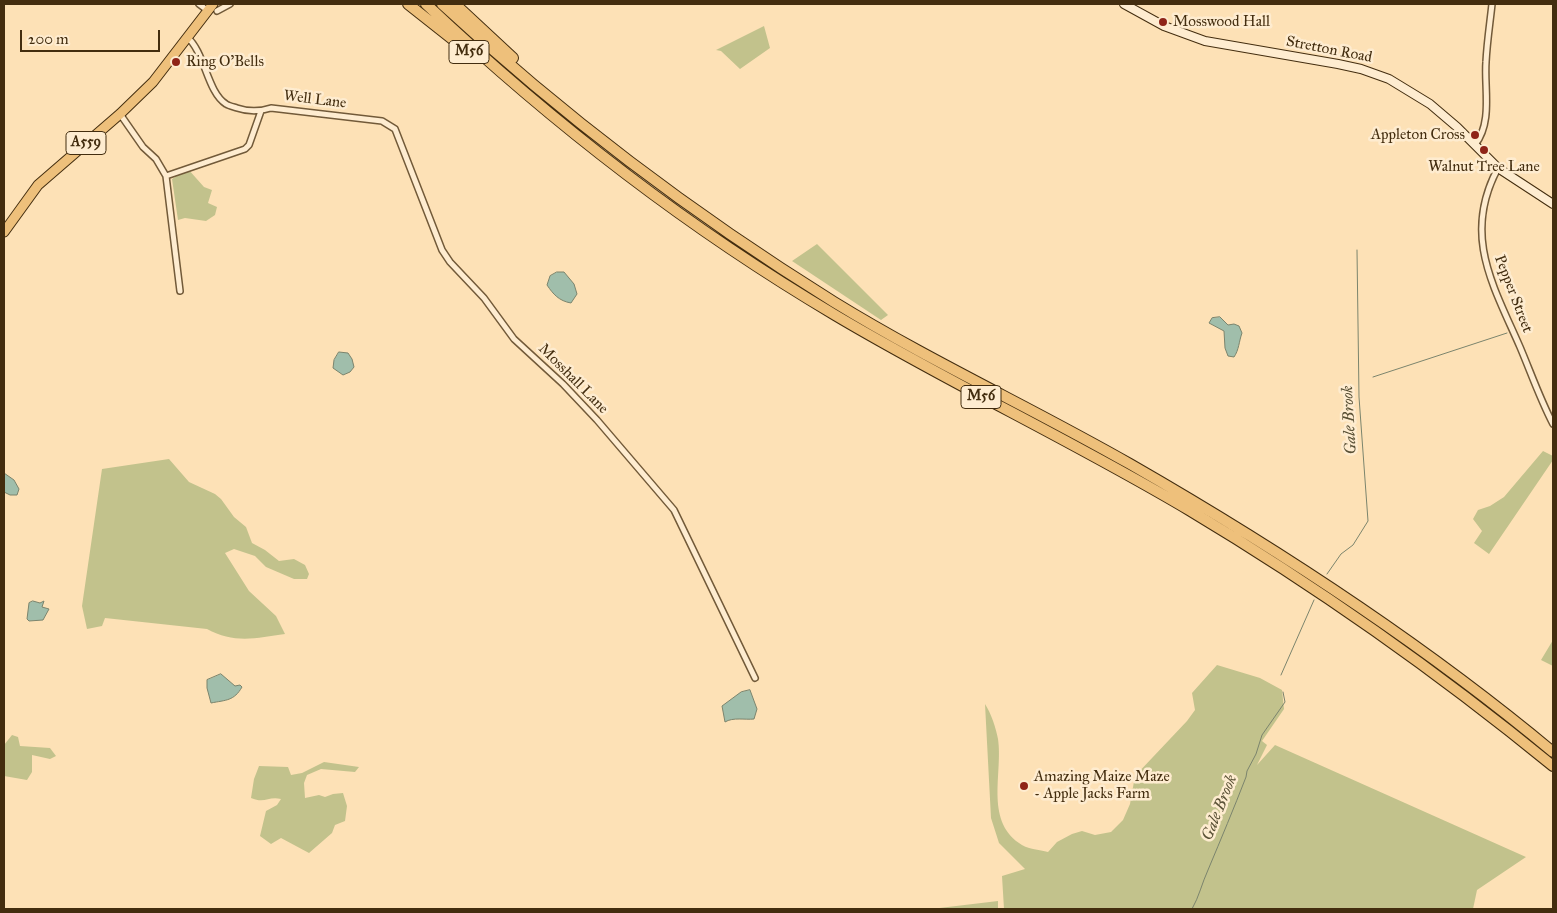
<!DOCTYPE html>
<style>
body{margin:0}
#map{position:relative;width:1557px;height:913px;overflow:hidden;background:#fde1b6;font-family:"IM FELL Great Primer",serif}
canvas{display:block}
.frame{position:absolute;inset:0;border:5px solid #432d0f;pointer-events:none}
.scale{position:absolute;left:20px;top:30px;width:140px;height:22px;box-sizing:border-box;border:2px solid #432d0f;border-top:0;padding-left:6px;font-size:15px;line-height:18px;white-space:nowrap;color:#432d0f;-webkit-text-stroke:4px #feecd0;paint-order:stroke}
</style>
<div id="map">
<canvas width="1557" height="913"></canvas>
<div class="frame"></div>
<div class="scale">200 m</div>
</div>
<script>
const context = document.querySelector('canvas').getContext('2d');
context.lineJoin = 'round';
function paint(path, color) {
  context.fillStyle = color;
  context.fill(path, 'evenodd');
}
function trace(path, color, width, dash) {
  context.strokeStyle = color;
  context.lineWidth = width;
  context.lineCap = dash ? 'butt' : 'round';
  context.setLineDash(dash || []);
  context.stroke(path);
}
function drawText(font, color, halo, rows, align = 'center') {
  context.font = font + ' "IM FELL Great Primer",serif';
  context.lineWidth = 5;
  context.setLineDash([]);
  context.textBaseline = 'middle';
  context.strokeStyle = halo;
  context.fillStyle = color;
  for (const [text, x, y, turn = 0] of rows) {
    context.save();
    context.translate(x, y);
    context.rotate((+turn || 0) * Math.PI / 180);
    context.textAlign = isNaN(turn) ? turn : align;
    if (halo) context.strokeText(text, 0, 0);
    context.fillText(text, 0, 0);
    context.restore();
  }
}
const green = new Path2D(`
 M 764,26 L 770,48 L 740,69 L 721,51 L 716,50 Z
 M 188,169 L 204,187 L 212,190 L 208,203 L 217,207 L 215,215 L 206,221 L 185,218 L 178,220 L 172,179 Z
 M 817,244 L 888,315 L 881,320 L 792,261 Z
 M 1543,451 L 1553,456 L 1553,460 L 1489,554 L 1474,543 L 1482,531 L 1473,519 L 1478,510 L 1490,506 L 1504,497 Z
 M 169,459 L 189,482 L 215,494 L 221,499 L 234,517 L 246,527 L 252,543 L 265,550 L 279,561 L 294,559 L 305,565 L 309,574 L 307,579 L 294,579 L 266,567 L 255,556 L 234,549 L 225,553 L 249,591 L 276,616 L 285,634 C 257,638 234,644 207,629 L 105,618 L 102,626 L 87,629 L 82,606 L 102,469 Z
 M 1553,640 L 1553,666 L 1541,660 Z
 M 1217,665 L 1260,678 L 1282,690 L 1284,709 L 1262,741 L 1267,745 L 1257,765 L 1275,745 L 1526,857 L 1477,890 L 1473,909 L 1004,909 L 1002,876 L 1025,869 L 999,843 L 991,818 L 985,704 C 991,713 996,728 998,739 C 1003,773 985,819 1019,843 C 1026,849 1040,850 1048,852 L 1057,842 L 1072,834 L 1082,831 L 1095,835 L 1111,832 L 1123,820 L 1130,804 L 1135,776 L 1187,721 L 1195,710 L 1192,693 Z
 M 12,735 L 18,737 L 20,746 L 50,748 L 56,756 L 50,759 L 32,755 L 32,772 L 27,780 L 4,776 L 4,745 Z
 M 324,762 L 359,767 L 355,772 L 321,769 L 307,775 L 304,783 L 305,798 L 319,795 L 325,797 L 333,794 L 343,793 L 347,806 L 345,821 L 335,825 L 332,833 L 309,853 L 281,838 L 271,844 L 260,836 L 266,811 L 277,805 L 281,799 C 268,796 265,804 251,798 L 254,779 L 259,766 L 288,767 L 291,775 L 302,773 Z
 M 998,901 L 998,909 L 931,909 Z`);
const water = new Path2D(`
 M 557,272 L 564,272 L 574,284 L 577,294 L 571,303 C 559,301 553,294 547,285 L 550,276 Z
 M 1220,317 L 1228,325 L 1234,324 L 1239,326 L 1242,333 C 1239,341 1239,350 1234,357 L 1228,356 L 1225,348 L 1224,331 L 1209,323 L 1212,318 Z
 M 339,352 L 348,353 L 352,359 L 354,367 L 350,372 L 343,375 L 333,368 L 334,360 Z
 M 4,473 L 14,480 L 19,489 L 17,495 L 10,495 L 4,492 Z
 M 33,601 L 40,603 L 44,601 L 42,607 L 49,609 L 43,620 L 29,621 L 27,619 L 29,603 Z
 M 221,674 L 235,686 L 240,685 L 242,687 C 234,701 226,700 211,703 L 207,688 L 207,680 Z
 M 750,690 L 757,709 L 754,719 C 745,720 733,717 725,722 L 722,706 L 741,692 Z`);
const stream = new Path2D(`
 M 1373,377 L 1507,333
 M 1327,574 L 1341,554 L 1353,545 L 1368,521 L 1359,397 L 1357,250
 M 1281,675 L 1314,600
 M 1192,909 C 1199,897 1202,883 1208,870 C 1221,839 1234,808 1246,777 L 1247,771 L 1256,754 L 1262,735 L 1285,702 L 1283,692`);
const minor = new Path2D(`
 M 199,4 L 207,10
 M 217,11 L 230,4
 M 187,37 C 205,52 207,92 226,104 C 229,106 234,107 237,108 C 249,112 259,112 271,108 L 382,121 L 395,129 L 442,250 L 450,262 L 484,298 L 514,339 L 563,384 L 597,420 L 674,510 L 755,678
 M 120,114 L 143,147 L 156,159 L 166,176 L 180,291
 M 1475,145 C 1493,122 1484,88 1486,62 C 1487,42 1490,23 1492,4
 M 1498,168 C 1462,235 1493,285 1520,347 C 1531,373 1540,399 1553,424
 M 166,176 L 245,149 L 249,145 L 261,111`);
const secondary = new Path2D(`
 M 1124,4 L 1164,26 L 1205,41 L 1338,64 L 1361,69 L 1389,79 L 1430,104 L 1457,127 L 1498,168 L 1553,204`);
const primary = new Path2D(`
 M 4,232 L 38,185 L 120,114 L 153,82 L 213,4`);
const motorway = new Path2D(`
 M 408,4 L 470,53
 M 426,4 C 550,121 688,228 835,315 C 951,384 1073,441 1189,510 C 1316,586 1438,672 1553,766
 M 442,4 C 563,116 694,215 834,302 C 930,361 1032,408 1130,464 C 1278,549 1422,643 1553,752
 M 455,4 L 513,58`);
const markers = [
 [1163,22,5,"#8f2418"],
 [176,62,5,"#8f2418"],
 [1475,135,5,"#8f2418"],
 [1484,150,5,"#8f2418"],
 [1024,786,5,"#8f2418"]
];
const shields = [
 [469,52,40],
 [86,143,40],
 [981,397,40]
];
const shieldNames = [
 ["M56",469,52],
 ["A559",86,143],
 ["M56",981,397]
];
const poiNames = [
 ["Mosswood Hall",1173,22],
 ["Ring O'Bells",186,62],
 ["Appleton Cross",1465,135,"right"],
 ["Walnut Tree Lane",1484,167,"center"],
 ["Amazing Maize Maze",1034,777],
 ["- Apple Jacks Farm",1034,794]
];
const streetNames = [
 ["Stretton Road",1329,50,11],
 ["Well Lane",315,100,7],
 ["Pepper Street",1513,294,69],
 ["Mosshall Lane",573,379,45]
];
const waterNames = [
 ["Gale Brook",1350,420,-93],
 ["Gale Brook",1220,808,-68]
];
paint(green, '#c2c28c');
paint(water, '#a0beab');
trace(water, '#7b846d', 1);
trace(stream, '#7b846d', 1);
trace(minor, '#725a39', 8);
trace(secondary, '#432d0f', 10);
trace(primary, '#432d0f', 11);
trace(motorway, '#432d0f', 12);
trace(minor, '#feecd0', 5);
trace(secondary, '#feecd0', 8);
trace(primary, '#eec07b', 9);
trace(motorway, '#eec07b', 10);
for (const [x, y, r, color] of markers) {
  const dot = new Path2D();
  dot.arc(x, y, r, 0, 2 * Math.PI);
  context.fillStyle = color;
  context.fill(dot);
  trace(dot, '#feecd0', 2);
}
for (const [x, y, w] of shields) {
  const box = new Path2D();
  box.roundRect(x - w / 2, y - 11.5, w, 23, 4);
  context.fillStyle = '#feecd0';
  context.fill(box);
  trace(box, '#432d0f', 1);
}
drawText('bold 14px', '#432d0f', null, shieldNames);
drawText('15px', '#432d0f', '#feecd0', poiNames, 'left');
drawText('15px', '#432d0f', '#feecd0', streetNames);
drawText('italic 16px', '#5a5136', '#feecd0', waterNames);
</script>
